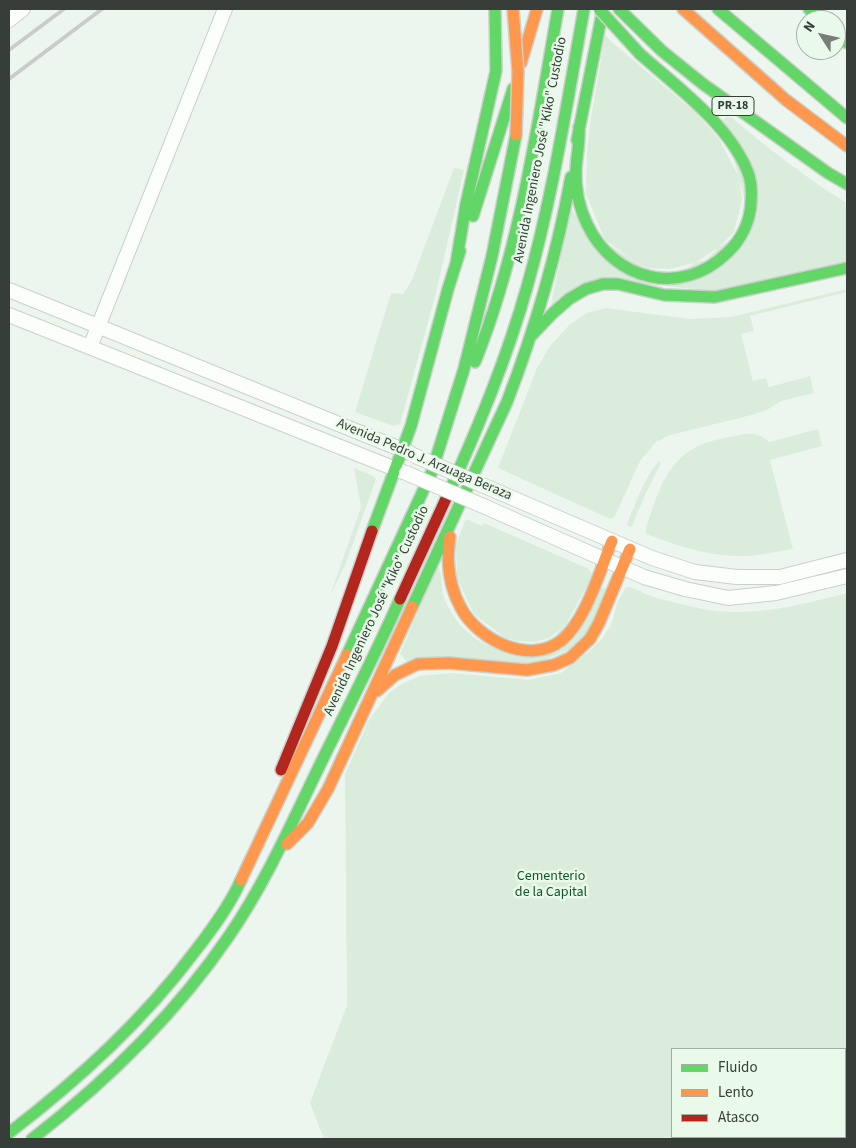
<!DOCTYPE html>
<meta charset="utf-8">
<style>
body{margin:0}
#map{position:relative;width:856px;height:1148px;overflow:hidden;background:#edf6ee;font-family:"Source Sans 3",sans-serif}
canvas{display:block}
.frame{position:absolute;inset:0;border:10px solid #373e39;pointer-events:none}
.legend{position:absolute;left:671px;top:1048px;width:175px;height:90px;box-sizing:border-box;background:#e9faeb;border:1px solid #a2afa4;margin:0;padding:6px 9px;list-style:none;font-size:15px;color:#373e39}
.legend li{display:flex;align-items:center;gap:10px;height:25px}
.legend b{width:25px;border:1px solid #a2afa4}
.north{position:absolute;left:796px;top:10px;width:50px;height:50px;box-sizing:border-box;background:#e9faeb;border:1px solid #a2afa4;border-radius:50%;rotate:305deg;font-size:14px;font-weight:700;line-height:20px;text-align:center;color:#373e39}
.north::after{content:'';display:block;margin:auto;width:18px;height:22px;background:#777e78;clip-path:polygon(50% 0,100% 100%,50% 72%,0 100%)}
</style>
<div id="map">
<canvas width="856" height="1148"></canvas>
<div class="frame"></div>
<ul class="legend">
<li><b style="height:6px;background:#63d668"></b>Fluido</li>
<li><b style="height:6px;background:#ff974d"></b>Lento</li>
<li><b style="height:6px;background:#b3261e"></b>Atasco</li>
</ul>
<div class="north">N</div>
</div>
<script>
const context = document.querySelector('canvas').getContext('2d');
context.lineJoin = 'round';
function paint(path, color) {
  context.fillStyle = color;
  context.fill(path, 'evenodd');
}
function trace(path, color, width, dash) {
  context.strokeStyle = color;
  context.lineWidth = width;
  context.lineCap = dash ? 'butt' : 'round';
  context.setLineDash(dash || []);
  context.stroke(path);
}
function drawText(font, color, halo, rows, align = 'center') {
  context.font = font + ' "Source Sans 3",sans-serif';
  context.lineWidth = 5;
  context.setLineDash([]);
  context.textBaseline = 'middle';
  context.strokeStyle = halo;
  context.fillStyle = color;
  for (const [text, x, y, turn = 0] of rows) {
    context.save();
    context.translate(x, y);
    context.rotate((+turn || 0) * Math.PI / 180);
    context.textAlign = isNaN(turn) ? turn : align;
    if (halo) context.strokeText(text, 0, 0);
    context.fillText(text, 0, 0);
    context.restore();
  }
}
const green = new Path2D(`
 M 605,35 L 613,43 L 696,113 L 719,139 L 739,177 L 742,200 L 734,232 L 706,260 L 670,269 L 645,268 L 605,240 L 586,194 L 587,154 L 590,123 Z
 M 726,117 L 731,117 C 768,148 806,178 847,203 L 847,263 L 718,292 L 623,281 L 550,310 L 570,207 L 587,231 L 667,281 L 752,226 L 723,120 Z
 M 454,168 L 464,170 L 436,293 L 400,424 L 393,426 L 355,412 L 391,293 L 403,294 L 412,280 Z
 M 847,289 L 847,292 L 750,316 L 754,331 L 741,334 L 753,381 L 766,378 L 769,387 L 810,376 L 814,393 L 781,401 L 767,410 L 748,416 L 670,435 L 656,442 L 640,461 L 614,518 L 610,519 L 498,468 L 537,368 L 550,346 L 569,325 L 587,313 L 606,308 L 690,319 L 731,317 Z
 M 818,429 L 822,446 L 770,460 L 793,549 C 774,552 755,557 736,556 C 704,555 675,545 646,534 L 646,527 C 658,494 665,461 700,445 C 709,441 720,439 730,437 C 746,433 756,430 769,442 Z
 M 659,461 L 661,463 L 646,493 L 632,526 L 629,527 L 627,524 C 636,503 643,479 659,461 Z
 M 354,468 L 373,476 L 376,479 L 346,563 L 330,596 L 361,507 Z
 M 466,519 L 482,526 L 484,523 L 589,569 L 593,575 L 565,626 L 549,638 L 535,642 L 516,641 L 504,637 L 474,614 L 457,579 L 456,544 Z
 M 437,565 C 443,572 441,585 443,594 C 450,617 469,639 492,647 C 505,652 523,652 537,655 L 601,587 L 608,589 L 590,630 L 569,650 L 536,663 L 407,662 L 400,654 Z
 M 626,587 C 636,587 645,595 654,597 C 670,602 687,605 703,609 C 751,618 801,605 847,593 L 847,1139 L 324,1139 L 310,1103 L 347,1005 L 345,774 L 369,720 L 389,693 L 402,684 L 419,676 L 452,673 L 529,680 L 561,673 L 588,652 L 601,640 L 611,625 L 618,601 ZM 672,1049 L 845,1049 L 845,1137 L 672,1137 Z`);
const street = new Path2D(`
 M 9,20 L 23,9
 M 9,290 L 410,453
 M 9,315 L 403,472
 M 90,347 L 225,9
 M 489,488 L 652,558 L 695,572 L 737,577 L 780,577 L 847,560
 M 481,505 L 644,577 L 685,589 L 728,598 L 776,593 L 847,576`);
const fast = new Path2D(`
 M 619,9 L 662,51 L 703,84 L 828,173 L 847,184
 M 718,9 L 847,118
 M 809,9 L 821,20
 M 836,33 L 847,43
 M 579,127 C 580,141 577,154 576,168 C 575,187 579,207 587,224 C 613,280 681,298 727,253 C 741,240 750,222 751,203 C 752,192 752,181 747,170 C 728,124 676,86 640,54
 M 577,140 L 603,9
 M 473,216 L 513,89
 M 456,264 L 466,204 L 496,71 L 495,9
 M 532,335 L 553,313 L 569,299 L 586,289 L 603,284 L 618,284 L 664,295 L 715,297 L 847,268
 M 475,362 C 520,250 537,128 558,9
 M 431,474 L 464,369 L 492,256 L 516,135
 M 449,492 C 479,425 507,358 527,287 C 553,196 567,102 584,9
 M 372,531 L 411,426 L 448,289 L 460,251
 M 412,607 L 507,402 C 535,329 557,254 571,177
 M 347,655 L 435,465
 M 9,1133 C 79,1079 143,1021 196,950 C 213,928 230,905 241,880
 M 32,1139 C 107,1081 175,1015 229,936 C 264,885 289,829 316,773 C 344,715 374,658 400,599`);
const slow = new Path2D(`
 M 683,9 L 786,100 L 847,146
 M 521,63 L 537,9
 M 450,537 C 446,562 449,586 461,608 C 478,640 530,666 562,640 C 586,620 600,570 612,541
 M 377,691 L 395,675 L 418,664 L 449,663 L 527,670 L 554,665 L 570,658 L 590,639 L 599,623 L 630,549
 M 287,844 L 308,823 L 328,789 L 412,607
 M 241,880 L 347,655`);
const jam = new Path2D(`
 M 400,599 L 449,492
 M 281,770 L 332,646 L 372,531`);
const rail = new Path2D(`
 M 9,50 L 64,9
 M 9,79 L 102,9`);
const streetBridge = new Path2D(`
 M 413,455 L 489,488
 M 406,473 L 481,505`);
const fastBridge = new Path2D(`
 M 599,9 L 640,54`);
const slowBridge = new Path2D(`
 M 513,9 L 518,72 L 516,135`);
const shields = [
 [733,106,42]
];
const shieldNames = [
 ["PR-18",733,106]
];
const streetNames = [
 ["Avenida Ingeniero José \"Kiko\" Custodio",541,150,-79],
 ["Avenida Pedro J. Arzuaga Beraza",424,460,23],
 ["Avenida Ingeniero José \"Kiko\" Custodio",377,611,-65]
];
const parkNames = [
 ["Cementerio",551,877],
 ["de la Capital",551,893]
];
paint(green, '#daeddc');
trace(street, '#cad1cb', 16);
trace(fast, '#cad1cb', 14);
trace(slow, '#cad1cb', 14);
trace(jam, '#cad1cb', 14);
trace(street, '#fcfefc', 14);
trace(fast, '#63d668', 11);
trace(slow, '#ff974d', 11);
trace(jam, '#b3261e', 11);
trace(rail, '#c9ccca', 4);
trace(streetBridge, '#cad1cb', 16, []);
trace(fastBridge, '#cdd1cd', 14, []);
trace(slowBridge, '#cdd1cd', 14, []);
trace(streetBridge, '#fcfefc', 14);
trace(fastBridge, '#63d668', 11);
trace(slowBridge, '#ff974d', 11);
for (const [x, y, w] of shields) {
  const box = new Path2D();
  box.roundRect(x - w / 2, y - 9.5, w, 19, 4);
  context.fillStyle = '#e9faeb';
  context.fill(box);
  trace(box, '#373e39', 1);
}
drawText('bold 12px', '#373e39', null, shieldNames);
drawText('14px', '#373e39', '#e9faeb', streetNames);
drawText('14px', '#115629', '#e9faeb', parkNames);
</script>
